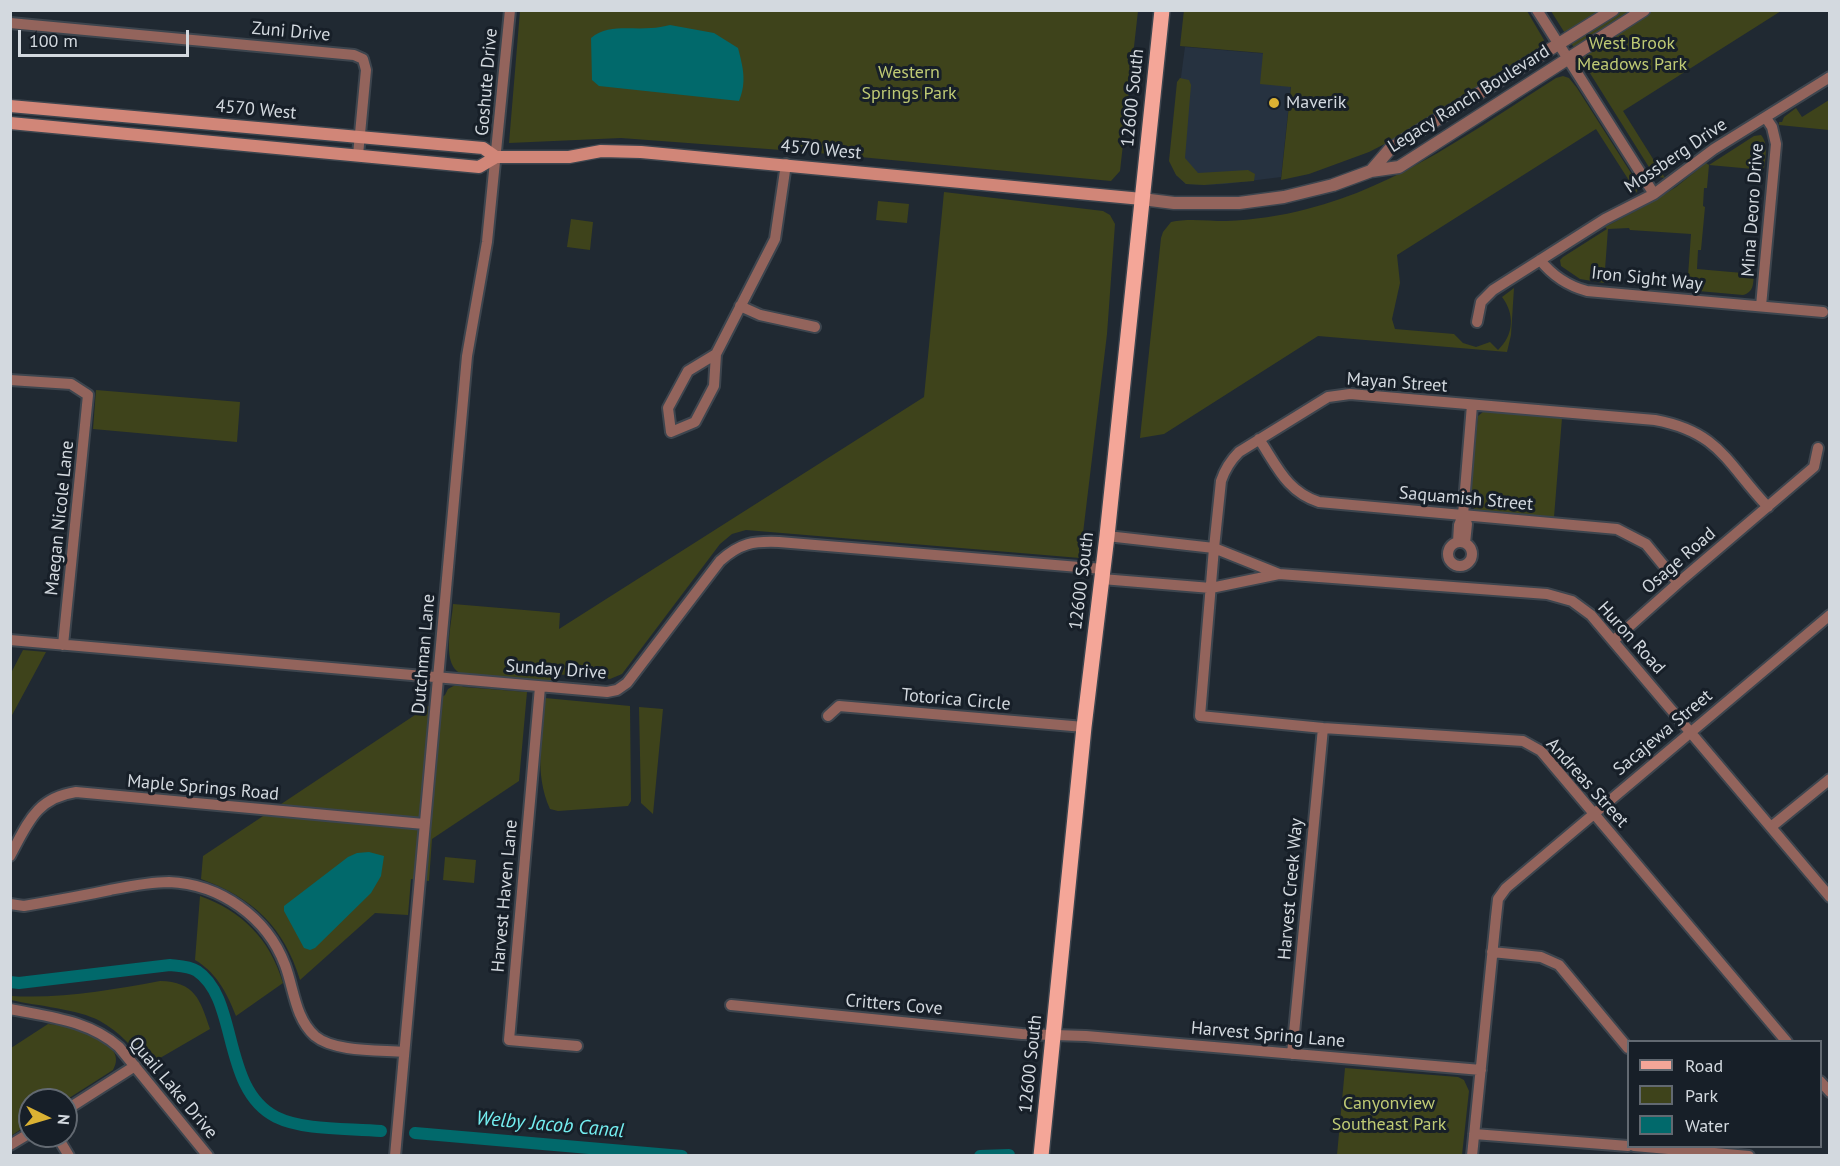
<!DOCTYPE html>
<style>
body{margin:0}
#map{position:relative;width:1840px;height:1166px;overflow:hidden;background:#202932;font-family:"PT Sans",sans-serif}
canvas{display:block}
.frame{position:absolute;inset:0;border:12px solid #d3d9df;pointer-events:none}
.legend{position:absolute;left:1627px;top:1040px;width:195px;height:108px;box-sizing:border-box;background:#171f28;border:2px solid #626971;margin:0;padding:8px 10px;list-style:none;font-size:18px;color:#d3d9df}
.legend li{display:flex;align-items:center;gap:12px;height:30px}
.legend b{width:30px;border:2px solid #626971}
.north{position:absolute;left:18px;top:1088px;width:60px;height:60px;box-sizing:border-box;background:#171f28;border:2px solid #626971;border-radius:50%;rotate:95deg;font-size:16px;font-weight:700;line-height:24px;text-align:center;color:#d3d9df}
.north::after{content:'';display:block;margin:auto;width:21px;height:27px;background:#dbb233;clip-path:polygon(50% 0,100% 100%,50% 72%,0 100%)}
.scale{position:absolute;left:18px;top:30px;width:171px;height:27px;box-sizing:border-box;border:3px solid #d3d9df;border-top:0;padding-left:8px;font-size:18px;line-height:21px;white-space:nowrap;color:#d3d9df;-webkit-text-stroke:4px #171f28;paint-order:stroke}
</style>
<div id="map">
<canvas width="1840" height="1166"></canvas>
<div class="frame"></div>
<ul class="legend">
<li><b style="height:8px;background:#f4a698"></b>Road</li>
<li><b style="height:16px;background:#3e431b"></b>Park</li>
<li><b style="height:16px;background:#01696b"></b>Water</li>
</ul>
<div class="north">N</div>
<div class="scale">100 m</div>
</div>
<script>
const context = document.querySelector('canvas').getContext('2d');
context.lineJoin = 'round';
function paint(path, color) {
  context.fillStyle = color;
  context.fill(path, 'evenodd');
}
function trace(path, color, width, dash) {
  context.strokeStyle = color;
  context.lineWidth = width;
  context.lineCap = dash ? 'butt' : 'round';
  context.setLineDash(dash || []);
  context.stroke(path);
}
function drawText(font, color, halo, rows, align = 'center') {
  context.font = font + ' "PT Sans",sans-serif';
  context.lineWidth = 6;
  context.setLineDash([]);
  context.textBaseline = 'middle';
  context.strokeStyle = halo;
  context.fillStyle = color;
  for (const [text, x, y, turn = 0] of rows) {
    context.save();
    context.translate(x, y);
    context.rotate((+turn || 0) * Math.PI / 180);
    context.textAlign = isNaN(turn) ? turn : align;
    if (halo) context.strokeText(text, 0, 0);
    context.fillText(text, 0, 0);
    context.restore();
  }
}
const built = new Path2D(`
 M 1185,47 L 1294,56 L 1281,177 L 1225,184 L 1204,185 L 1186,184 L 1176,175 L 1174,130 Z`);
const green = new Path2D(`
 M 1184,10 L 1527,11 L 1544,40 L 1541,47 L 1406,133 L 1369,152 L 1309,174 L 1281,180 L 1291,87 L 1260,84 L 1263,53 L 1180,46 Z
 M 520,11 L 1138,11 L 1120,171 L 1111,181 L 808,152 L 621,138 L 509,143 Z
 M 1551,11 L 1781,11 L 1623,111 L 1665,178 L 1659,177 L 1652,172 Z
 M 1563,76 L 1569,78 L 1577,88 L 1638,184 L 1637,193 L 1596,129 L 1397,255 L 1400,283 L 1392,319 L 1395,329 L 1454,334 L 1463,343 L 1476,347 L 1490,342 L 1498,350 C 1514,335 1515,314 1502,297 L 1514,288 L 1511,335 L 1507,352 L 1318,336 L 1164,434 L 1140,438 L 1161,238 L 1163,232 L 1171,222 C 1188,218 1208,221 1226,221 C 1253,220 1281,216 1307,209 C 1399,186 1477,128 1556,78 Z
 M 1180,78 L 1189,80 L 1191,85 L 1185,158 L 1198,173 L 1248,170 L 1255,174 L 1254,181 L 1204,185 L 1186,184 L 1176,175 L 1169,161 L 1177,82 Z
 M 1829,100 L 1829,130 L 1779,125 L 1779,122 L 1782,122 L 1784,117 L 1796,108 L 1802,117 Z
 M 1761,135 C 1769,144 1765,159 1764,170 L 1709,165 L 1707,188 L 1704,188 L 1703,206 L 1705,207 L 1701,250 L 1698,250 L 1697,269 L 1754,274 C 1753,284 1754,292 1743,295 L 1687,290 L 1691,234 L 1630,230 L 1629,228 L 1608,229 L 1604,283 L 1580,279 L 1561,266 L 1560,260 L 1563,257 L 1607,229 L 1605,227 L 1647,205 L 1676,187 L 1706,163 L 1709,165 L 1754,136 Z
 M 944,192 L 1103,211 L 1110,215 L 1115,224 L 1107,334 L 1080,558 L 746,530 L 732,534 L 720,544 L 622,674 L 610,679 L 555,674 L 554,681 L 466,675 C 439,670 452,625 453,604 L 560,613 L 559,629 L 924,397 Z
 M 878,201 L 909,204 L 907,223 L 876,220 Z
 M 571,219 L 593,222 L 590,250 L 567,247 Z
 M 96,390 L 240,402 L 237,442 L 93,429 Z
 M 1484,411 L 1562,418 L 1554,517 L 1476,510 L 1469,505 L 1478,416 Z
 M 23,650 L 46,652 L 11,717 L 11,673 Z
 M 457,684 L 464,687 L 527,692 L 519,781 L 432,839 L 429,881 L 411,879 L 408,915 L 375,913 L 300,980 C 284,927 253,898 201,879 L 203,856 L 445,695 L 448,689 Z
 M 545,698 L 630,706 L 631,801 L 628,806 L 558,811 L 550,809 C 534,773 542,737 545,698 Z
 M 639,707 L 663,709 L 653,814 L 641,803 Z
 M 445,857 L 476,860 L 474,883 L 443,880 Z
 M 200,896 C 242,911 270,939 283,983 L 236,1016 C 227,993 216,972 195,960 Z
 M 160,981 C 195,982 200,999 210,1029 L 148,1065 C 134,1049 120,1032 100,1021 C 78,1009 37,1006 11,1000 L 11,996 C 60,999 112,990 160,981 Z
 M 48,1024 C 68,1025 131,1041 113,1070 L 66,1100 L 30,1100 L 30,1123 L 11,1136 L 11,1048 Z
 M 1345,1068 L 1458,1077 L 1464,1080 L 1469,1091 L 1462,1155 L 1337,1155 Z`);
const water = new Path2D(`
 M 670,25 L 714,33 L 738,48 C 743,67 747,82 739,101 L 599,86 L 592,80 L 591,38 C 608,24 630,30 651,28 C 657,28 664,26 670,25 Z
 M 369,852 L 384,856 L 381,876 L 371,893 L 315,948 L 310,950 L 304,948 L 284,911 L 284,906 L 348,857 L 357,853 Z`);
const canal = new Path2D(`
 M 10,982 L 19,983 L 170,965 C 179,966 189,966 197,971 C 239,999 221,1089 276,1117 C 304,1131 350,1128 381,1131
 M 415,1133 L 682,1156
 M 980,1156 L 1009,1155`);
const minor = new Path2D(`
 M 1537,10 L 1654,194
 M 10,23 L 354,55 L 363,59 L 366,70 L 358,155
 M 1540,260 C 1552,275 1568,286 1587,291 L 1823,312
 M 740,306 L 760,315 L 815,327
 M 1761,306 L 1776,144 L 1772,127 L 1766,118
 M 1477,322 L 1481,302 L 1493,290 L 1605,219 L 1654,194 L 1714,149 L 1830,77
 M 716,354 L 688,371 L 668,408 L 671,432 L 695,422 L 714,386 L 716,354 L 775,239 L 786,164
 M 10,380 L 71,384 L 88,395 L 63,645
 M 1259,439 C 1277,466 1287,492 1319,502 L 1617,529 L 1646,544 L 1678,583
 M 1768,507 C 1727,464 1720,432 1655,420 L 1350,394 L 1328,397 L 1239,452 C 1230,461 1225,469 1221,481 L 1214,548 L 1200,716 L 1323,728 L 1523,741 L 1541,751 L 1787,1042
 M 1463,515 L 1467,524 L 1465,543
 M 1107,536 L 1214,548 L 1279,574
 M 1458,542 L 1459,525 L 1463,515 L 1472,405
 M1448 554a12 12 0 1 1 24 0a12 12 0 1 1-24 0Z
 M 1102,579 L 1211,588 L 1279,574 L 1547,594 L 1572,601 L 1591,615 L 1613,641 L 1830,897
 M 10,640 L 607,692 L 617,690 L 627,683 L 720,561 C 740,543 753,541 779,542 L 1103,569
 M 1613,641 L 1678,583 L 1814,467 L 1818,448
 M 540,687 L 509,1040 L 577,1046
 M 828,716 L 839,706 L 1084,727
 M 1771,827 L 1830,779
 M 10,856 C 28,823 36,798 76,792 L 424,824
 M 10,904 L 24,906 C 53,901 82,896 110,890 C 130,886 149,882 169,882 C 220,884 267,917 285,965 C 294,989 295,1018 315,1036 C 334,1052 379,1050 404,1052
 M 1492,952 L 1541,957 L 1559,965 L 1628,1048
 M 731,1005 L 1022,1034 L 1086,1036 L 1481,1070
 M 10,1009 C 49,1017 88,1020 119,1047 L 208,1156
 M 1292,1054 L 1323,728
 M 1820,1081 L 1830,1092
 M 66,1110 L 135,1066
 M 1474,1134 L 1628,1146
 M 57,1136 L 69,1156
 M 10,1145 L 30,1133
 M 1634,1146 L 1749,1156
 M 395,1156 L 467,356 L 487,242 L 510,10
 M 1472,1156 L 1496,917 L 1498,899 L 1506,888 L 1830,615`);
const tertiary = new Path2D(`
 M 1371,171 L 1390,149 L 1613,10
 M 1142,199 L 1174,203 L 1239,203 L 1284,197 L 1333,185 L 1371,171 L 1399,167 L 1644,10`);
const secondary = new Path2D(`
 M 10,106 L 483,148 L 496,157
 M 10,123 L 479,167 L 496,157 L 569,157 L 601,151 L 641,152 L 1142,199`);
const primary = new Path2D(`
 M 1041,1156 L 1084,727 L 1107,536 L 1162,10`);
const markers = [
 [1274,103,6,"#dbb233"]
];
const streetNames = [
 ["Zuni Drive",291,32,5],
 ["Goshute Drive",487,82,-85],
 ["12600 South",1133,98,-84],
 ["Legacy Ranch Boulevard",1469,99,-32],
 ["4570 West",256,110,5],
 ["4570 West",821,150,5],
 ["Mossberg Drive",1676,156,-34],
 ["Mina Deoro Drive",1753,210,-86],
 ["Iron Sight Way",1647,279,6],
 ["Mayan Street",1397,383,4],
 ["Saquamish Street",1466,499,5],
 ["Maegan Nicole Lane",60,518,-84],
 ["Osage Road",1679,561,-41],
 ["12600 South",1082,581,-83],
 ["Huron Road",1631,638,48],
 ["Dutchman Lane",424,654,-85],
 ["Sunday Drive",556,670,4],
 ["Totorica Circle",956,700,5],
 ["Sacajewa Street",1663,733,-40],
 ["Andreas Street",1587,783,48],
 ["Maple Springs Road",203,788,5],
 ["Harvest Creek Way",1291,889,-85],
 ["Harvest Haven Lane",505,896,-85],
 ["Critters Cove",894,1005,5],
 ["Harvest Spring Lane",1268,1035,5],
 ["12600 South",1031,1064,-84],
 ["Quail Lake Drive",173,1088,50]
];
const parkNames = [
 ["West Brook",1632,44],
 ["Meadows Park",1632,65],
 ["Western",909,73],
 ["Springs Park",909,94],
 ["Canyonview",1389,1104],
 ["Southeast Park",1389,1125]
];
const poiNames = [
 ["Maverik",1286,103]
];
const waterNames = [
 ["Welby Jacob Canal",550,1125,5]
];
paint(built, '#263240');
paint(green, '#3e431b');
paint(water, '#01696b');
trace(canal, '#01696b', 12);
trace(minor, '#3d454e', 14);
trace(tertiary, '#3d454e', 15);
trace(secondary, '#3d454e', 15);
trace(primary, '#3d454e', 18);
trace(minor, '#93645c', 10);
trace(tertiary, '#93645c', 12);
trace(secondary, '#d18678', 12);
trace(primary, '#f4a698', 15);
for (const [x, y, r, color] of markers) {
  const dot = new Path2D();
  dot.arc(x, y, r, 0, 2 * Math.PI);
  context.fillStyle = color;
  context.fill(dot);
  trace(dot, '#171f28', 2);
}
drawText('18px', '#d3d9df', '#171f28', streetNames);
drawText('18px', '#bfca74', '#171f28', parkNames);
drawText('18px', '#d3d9df', '#171f28', poiNames, 'left');
drawText('italic 20px', '#74eff1', '#171f28', waterNames);
</script>
